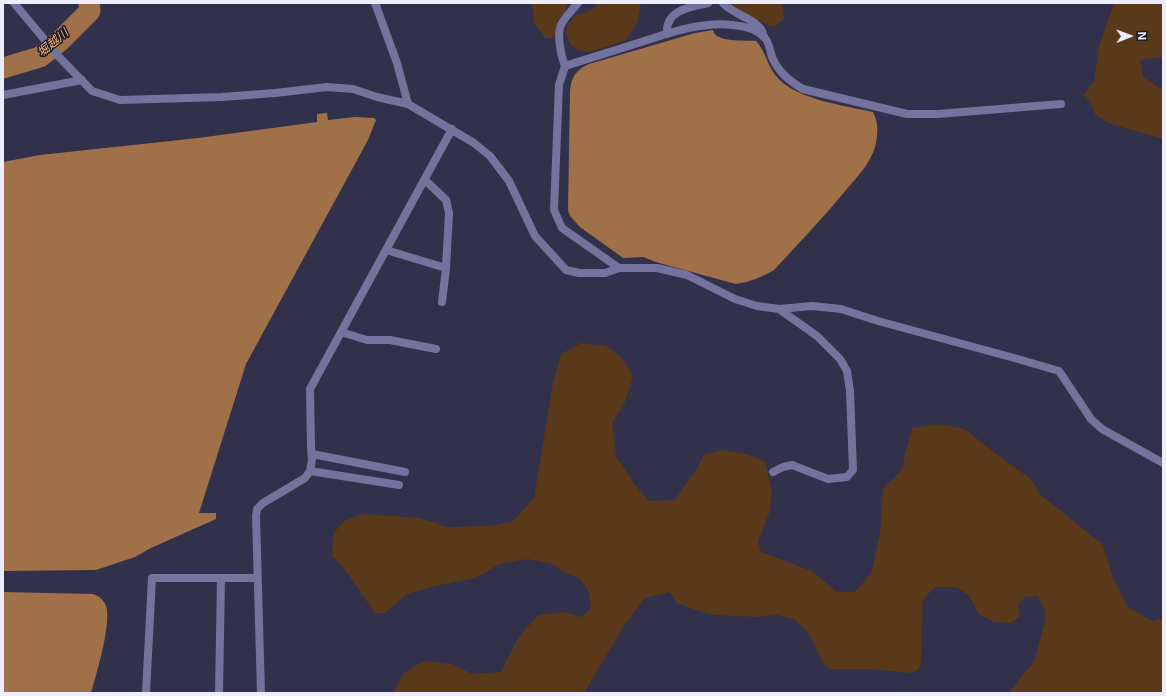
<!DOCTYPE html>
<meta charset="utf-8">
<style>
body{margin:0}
#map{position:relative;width:1166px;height:696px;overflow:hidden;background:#31314b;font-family:Inter,sans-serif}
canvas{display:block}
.frame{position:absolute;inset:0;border:4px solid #ecedfe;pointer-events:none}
.north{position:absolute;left:1110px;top:16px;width:40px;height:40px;-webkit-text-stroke:3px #1a1a26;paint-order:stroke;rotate:89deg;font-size:11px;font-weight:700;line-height:16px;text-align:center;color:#ecedfe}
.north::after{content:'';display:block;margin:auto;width:14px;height:18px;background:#ecedfe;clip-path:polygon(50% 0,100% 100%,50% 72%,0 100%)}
</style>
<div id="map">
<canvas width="1166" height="696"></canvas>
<div class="frame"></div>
<div class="north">N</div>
</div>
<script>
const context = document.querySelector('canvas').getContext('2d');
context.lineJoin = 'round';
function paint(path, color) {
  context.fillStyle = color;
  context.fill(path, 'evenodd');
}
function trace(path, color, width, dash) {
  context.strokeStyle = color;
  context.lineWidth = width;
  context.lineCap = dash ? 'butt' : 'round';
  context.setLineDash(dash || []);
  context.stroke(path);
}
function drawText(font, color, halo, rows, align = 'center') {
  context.font = font + ' Inter,"Noto Sans JP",sans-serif';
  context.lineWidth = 3;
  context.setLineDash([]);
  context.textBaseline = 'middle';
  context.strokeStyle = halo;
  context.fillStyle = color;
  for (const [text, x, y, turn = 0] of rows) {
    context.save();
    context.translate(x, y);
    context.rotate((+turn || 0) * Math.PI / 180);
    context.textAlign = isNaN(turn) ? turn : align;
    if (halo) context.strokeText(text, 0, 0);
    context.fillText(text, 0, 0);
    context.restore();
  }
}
const green = new Path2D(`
 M 532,3 L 567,3 C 568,12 559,16 557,23 C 555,30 558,31 553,38 L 545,38 L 534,23 Z
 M 598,3 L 641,3 L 637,23 L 626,40 L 589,52 L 578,50 L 571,45 L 566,35 L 567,25 L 576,15 L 585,13 L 597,6 Z
 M 730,3 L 782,3 L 784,19 L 774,27 L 763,23 L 733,7 Z
 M 1114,3 L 1163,3 L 1163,59 L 1156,58 L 1140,60 L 1143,77 L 1163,90 L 1163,139 L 1108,123 L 1095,114 L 1091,103 L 1083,95 L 1094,81 L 1099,46 Z
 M 581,343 L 606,346 L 622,358 L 633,377 L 624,405 L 612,422 L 616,456 L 636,486 L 649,501 L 675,500 L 697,468 L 704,454 L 723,450 L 747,454 L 765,462 L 772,491 L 770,511 L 758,541 L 761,552 L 812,571 L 837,592 L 855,592 L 871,573 L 880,533 L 883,488 L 901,471 L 912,428 L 938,424 L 965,429 L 995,453 L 1031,479 L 1041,495 L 1103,545 L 1113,578 L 1128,607 L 1152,621 L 1163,618 L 1163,693 L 1008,693 L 1034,662 L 1045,621 L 1045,611 L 1038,596 L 1025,597 L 1018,605 L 1020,616 L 1011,623 L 994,622 L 979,614 L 969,596 L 957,587 L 935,587 L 923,600 L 921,661 L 919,669 L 912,673 L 871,669 L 831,669 L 825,666 L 807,631 L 794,619 L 777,615 L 758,617 L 715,615 L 696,610 L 677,603 L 670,592 L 645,598 L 624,626 L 584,693 L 393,693 L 404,673 L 423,661 L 452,664 L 472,674 L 501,672 L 518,638 L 538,615 L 562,612 L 582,617 L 591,608 L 588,590 L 580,579 L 563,572 L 552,564 L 528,559 L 500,564 L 475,578 L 431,587 L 407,594 L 385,613 L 375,613 L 343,567 L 332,556 L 333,534 L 344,521 L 362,514 L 420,518 L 447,527 L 491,526 L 512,522 L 534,498 L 553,383 L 561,354 Z`);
const water = new Path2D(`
 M 713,30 C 715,43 745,40 756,41 C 766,52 767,65 776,76 C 796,100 843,105 873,112 C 879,123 878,135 875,147 C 870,164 857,177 846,190 C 823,218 798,244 774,270 C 762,277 750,282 736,284 L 659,263 L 643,257 L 623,258 L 580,227 L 570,216 L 568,210 L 570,91 C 571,77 576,70 589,64 L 695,33 Z
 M 327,113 L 328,120 L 355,117 L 374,118 L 376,120 L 368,140 L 246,364 L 199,513 L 216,513 L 216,519 L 151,548 L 135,557 L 96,570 L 3,571 L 3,162 L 40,155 L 198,138 L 317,122 L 317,114 Z
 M 3,592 L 93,594 C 99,596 104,600 106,606 C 112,623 96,675 91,693 L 3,693 Z`);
const river = new Path2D(`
 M 3,68 L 40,57 L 60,41 L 90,11 L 89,3`);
const street = new Path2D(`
 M 14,3 L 59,57 L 92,91 L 120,100 L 222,97 L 275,93 L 327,87 L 353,89 L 377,97 L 408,104 L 474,143 L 490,156 L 509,181 L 535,236 L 566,270 L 579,273 L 605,273 L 619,268 L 657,268 L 687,275 L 735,299 L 757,306 L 779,309 L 812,306 L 841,309 L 878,321 L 1018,359 L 1059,371 L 1091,419 L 1102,429 L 1163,463
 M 375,3 L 397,63 L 408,104
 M 723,3 C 733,14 748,16 758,26 C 761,28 763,33 764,37
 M 667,34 C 665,10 690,7 708,3
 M 565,66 C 561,56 556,33 562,23 C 566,16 573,9 578,3
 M 3,95 L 82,80
 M 425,180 L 446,200 L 449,213 L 446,268 L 442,302
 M 386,250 L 446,268
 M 619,268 L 562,228 L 554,210 L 559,85 L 565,66 C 593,57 620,49 647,40 C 664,35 682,28 700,26 C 718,23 751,23 764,37 C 769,41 770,51 772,57 C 778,72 789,81 803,89 L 907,114 L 938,114 L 1061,104
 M 341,332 L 367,340 L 390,340 L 436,349
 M 312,454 L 405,472
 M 310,471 L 399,485
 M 773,472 L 783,467 L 792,465 L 828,479 L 847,477 L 853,470 L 850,391 L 847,371 L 840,359 L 817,336 L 779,309
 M 146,693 L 152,578 L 257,578
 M 219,693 L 221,578
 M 261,693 L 256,516 L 257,509 L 263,503 L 305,478 L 310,471 L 312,460 L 311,446 L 310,389 L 452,129`);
const waterNames = [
 ["堀越川",53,43,-40]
];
paint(green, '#5a381a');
paint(water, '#a07048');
trace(river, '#a07048', 21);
trace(street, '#73739d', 8);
drawText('italic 12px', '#feb77c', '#1a1a26', waterNames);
</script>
